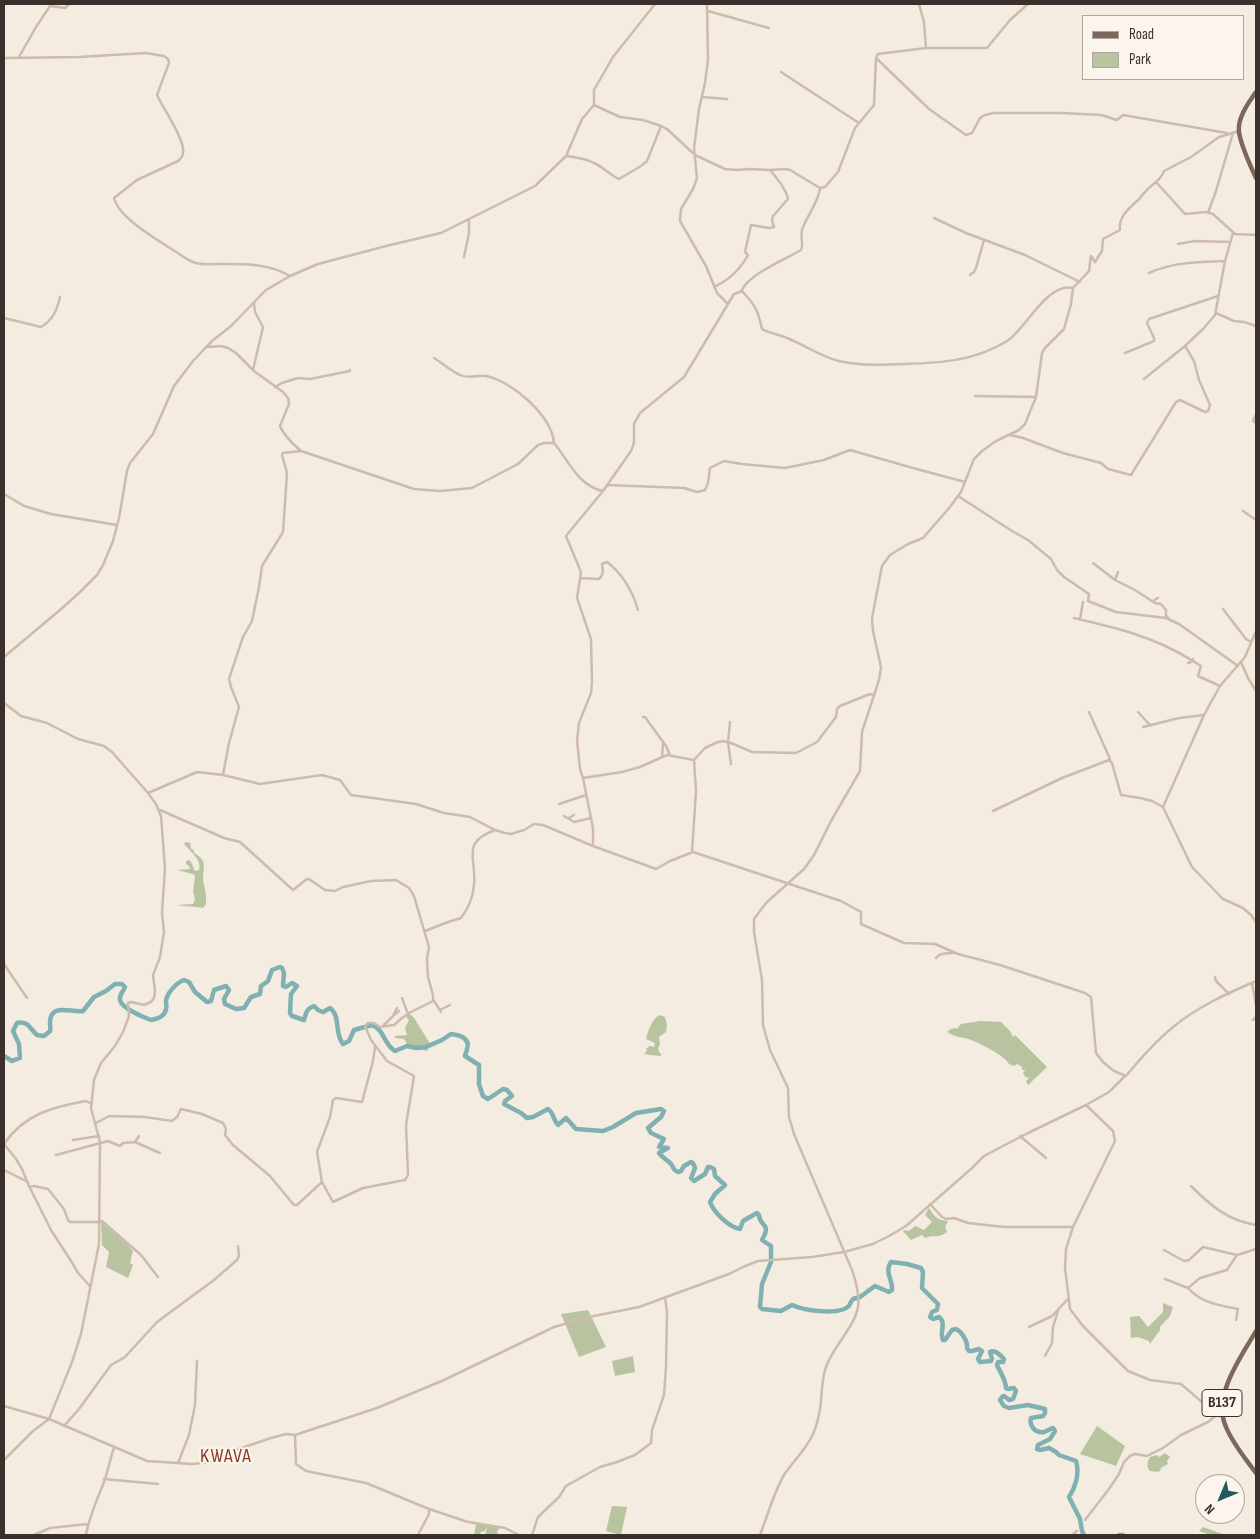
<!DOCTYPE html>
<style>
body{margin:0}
#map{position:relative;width:1260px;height:1539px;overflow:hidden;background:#f4ebe1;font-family:"Sofia Sans Condensed",sans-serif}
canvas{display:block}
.frame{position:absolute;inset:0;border:5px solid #3b302b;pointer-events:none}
.legend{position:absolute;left:1082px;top:15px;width:162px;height:65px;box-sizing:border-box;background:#fbf5ee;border:1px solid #aea6a0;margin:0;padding:6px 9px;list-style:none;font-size:15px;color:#3b302b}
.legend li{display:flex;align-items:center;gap:10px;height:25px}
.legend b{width:25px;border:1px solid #aea6a0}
.north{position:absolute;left:1195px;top:1474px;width:50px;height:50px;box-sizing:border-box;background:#fbf5ee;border:1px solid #aea6a0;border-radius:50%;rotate:225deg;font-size:14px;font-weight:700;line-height:20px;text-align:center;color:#3b302b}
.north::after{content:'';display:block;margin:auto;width:18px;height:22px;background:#1f5a5e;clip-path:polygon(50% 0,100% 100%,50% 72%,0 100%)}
</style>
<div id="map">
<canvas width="1260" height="1539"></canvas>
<div class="frame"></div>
<ul class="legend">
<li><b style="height:6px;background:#7d675c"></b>Road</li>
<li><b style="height:14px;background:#b8c4a0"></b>Park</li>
</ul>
<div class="north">N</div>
</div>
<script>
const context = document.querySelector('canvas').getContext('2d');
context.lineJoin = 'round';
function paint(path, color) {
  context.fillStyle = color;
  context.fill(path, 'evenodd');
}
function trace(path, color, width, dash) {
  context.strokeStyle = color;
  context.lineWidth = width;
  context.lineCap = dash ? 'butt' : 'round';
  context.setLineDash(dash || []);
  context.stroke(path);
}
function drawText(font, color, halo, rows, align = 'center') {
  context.font = font + ' "Sofia Sans Condensed",sans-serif';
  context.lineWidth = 4;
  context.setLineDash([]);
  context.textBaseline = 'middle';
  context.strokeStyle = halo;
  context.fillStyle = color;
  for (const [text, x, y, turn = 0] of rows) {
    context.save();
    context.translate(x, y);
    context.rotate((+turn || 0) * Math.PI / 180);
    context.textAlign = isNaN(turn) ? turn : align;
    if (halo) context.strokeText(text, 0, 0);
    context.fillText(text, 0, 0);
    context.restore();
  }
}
const green = new Path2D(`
 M 186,842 L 190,843 L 191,849 L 194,850 L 194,853 C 197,855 201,857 203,861 C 205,866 203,872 203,877 C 203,884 207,893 206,901 C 206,905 206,904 203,908 C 195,906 187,907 177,905 L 193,904 L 195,900 L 193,891 L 195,876 L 193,874 L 177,870 L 190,869 L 189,866 L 186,864 L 186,861 L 190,860 L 195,871 L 199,870 C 202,860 191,852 185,845 L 184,843 Z
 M 410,1014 L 414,1018 L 431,1045 L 427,1051 L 409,1047 L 404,1039 L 395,1038 L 395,1036 L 407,1035 L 405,1028 L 409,1020 L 406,1017 Z
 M 660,1015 L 665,1017 L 667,1025 L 666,1032 L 659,1037 L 660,1045 L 658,1048 L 659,1052 L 662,1055 L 659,1056 L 644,1054 L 647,1051 L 646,1048 L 649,1048 L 647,1047 L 650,1046 L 654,1047 L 655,1043 L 646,1039 C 648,1031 652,1018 660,1015 Z
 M 980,1021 L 1001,1022 L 1010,1031 L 1013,1037 L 1015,1035 L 1047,1067 L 1028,1085 L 1026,1081 L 1029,1078 L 1025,1077 L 1023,1072 L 1026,1070 L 1022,1070 L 1022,1067 L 1017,1064 L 1014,1066 L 1009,1064 C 1006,1056 974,1040 965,1038 C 958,1037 954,1036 947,1032 L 951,1029 L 955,1028 L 957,1029 L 961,1024 Z
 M 929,1208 C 934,1216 938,1221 948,1221 L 945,1227 L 947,1232 C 938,1239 934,1234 925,1238 L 922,1235 L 911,1240 L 903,1231 L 904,1230 L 909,1231 L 915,1226 L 924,1230 L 932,1222 L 925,1215 Z
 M 101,1222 L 127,1244 L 133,1251 L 130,1263 L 133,1265 L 128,1278 L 106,1267 L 109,1252 L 102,1245 Z
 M 1163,1303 L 1173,1307 L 1170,1316 L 1160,1327 L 1160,1330 L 1150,1344 L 1149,1341 L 1138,1337 L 1131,1338 L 1130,1317 L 1139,1316 L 1148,1327 L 1163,1312 Z
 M 588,1310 L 606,1347 L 579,1357 L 561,1314 Z
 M 633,1356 L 635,1372 L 615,1376 L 612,1361 Z
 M 1097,1426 L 1125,1446 L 1116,1466 L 1080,1454 Z
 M 1165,1453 L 1170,1457 L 1167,1461 L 1168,1464 L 1162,1467 L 1159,1472 L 1150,1471 C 1146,1466 1147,1463 1150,1457 L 1157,1455 L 1159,1457 Z
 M 612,1506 L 627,1507 L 621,1535 L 606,1531 Z
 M 476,1524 L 500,1528 L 497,1531 L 498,1535 L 485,1535 L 487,1527 L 484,1532 L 482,1531 L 479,1535 L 474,1535 Z
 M 1203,1527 L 1226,1535 L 1210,1535 L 1199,1531 Z`);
const river = new Path2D(`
 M 4,1056 L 12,1061 L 20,1058 L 19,1044 L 13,1031 L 17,1023 C 28,1020 30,1029 37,1035 L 44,1036 L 50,1031 C 51,1029 50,1026 50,1023 C 50,1002 72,1013 83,1011 L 94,997 L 106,991 L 115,984 L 122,984 L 125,987 C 124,990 120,994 120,998 C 118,1007 143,1017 151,1020 C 157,1019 165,1016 166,1009 C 167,1006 166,1004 166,1001 C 167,993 176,983 184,980 L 189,982 L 195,992 L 207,1002 L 211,1001 L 214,990 L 226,986 L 229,990 L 224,999 L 225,1004 L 236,1009 L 244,1008 L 251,997 L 260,994 L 261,986 L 268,981 L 272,970 L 280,967 L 282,968 L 284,973 L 283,986 L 286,987 L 292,983 L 297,986 L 291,994 L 290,1013 L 292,1016 L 304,1020 C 306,1013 306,1009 314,1006 L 318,1010 L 323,1012 L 330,1008 C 341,1016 334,1033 343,1044 L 349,1041 L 354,1030 L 372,1025 C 384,1029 384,1045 395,1051 L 407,1046 L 416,1048 L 426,1047 L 442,1040 L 451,1034 C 459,1035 471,1038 467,1049 C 467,1051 465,1054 465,1056 L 479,1065 L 479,1084 L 483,1096 L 488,1099 L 503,1089 L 507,1090 L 512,1096 L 505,1101 L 504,1104 L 521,1113 L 527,1118 L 533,1117 L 548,1109 C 554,1113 553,1120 558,1125 L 566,1118 L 576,1129 L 603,1131 L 613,1127 L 636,1113 L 661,1109 L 664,1111 L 661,1117 L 648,1128 L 651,1133 L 664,1139 L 659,1147 L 668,1148 L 659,1153 C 662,1158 667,1159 671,1164 C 674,1168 673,1170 678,1172 L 681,1171 L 684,1166 L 691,1162 L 693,1163 L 695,1168 L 691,1178 L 694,1181 L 705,1174 L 708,1167 L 710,1167 L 714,1169 L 715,1176 L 725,1185 L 715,1194 L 710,1202 C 714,1213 729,1227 740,1229 L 743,1221 L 757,1213 L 759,1215 C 760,1228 772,1222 762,1240 L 771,1246 L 771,1262 L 762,1284 L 760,1307 L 762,1309 L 781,1311 L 792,1305 C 802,1310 839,1316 849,1306 C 850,1304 851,1301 853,1299 L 860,1297 L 875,1286 L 889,1292 L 892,1290 C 893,1280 884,1272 891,1262 L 907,1264 L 921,1268 L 923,1272 L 922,1288 L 938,1304 L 937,1310 L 932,1312 L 930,1317 L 933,1319 L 939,1317 C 947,1323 939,1332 943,1340 L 945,1340 L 952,1330 L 956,1329 C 962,1332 968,1342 967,1348 L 969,1351 L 972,1351 L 979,1349 L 982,1351 L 978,1359 L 980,1362 L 991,1361 L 992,1359 L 990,1352 C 995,1349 1000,1355 1004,1359 L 1003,1362 L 998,1362 L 997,1365 C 1000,1372 1006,1380 1006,1388 L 1008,1389 L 1014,1388 L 1016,1391 L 1013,1399 L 1009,1400 L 1004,1396 L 1002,1397 L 1000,1400 L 1004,1406 L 1009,1408 L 1028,1405 L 1045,1409 L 1045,1413 L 1043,1416 L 1031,1418 C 1029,1425 1035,1434 1044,1432 C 1047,1431 1050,1429 1053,1428 L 1055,1431 L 1050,1439 L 1038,1445 L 1037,1449 L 1040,1450 L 1049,1448 L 1056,1452 L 1059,1455 L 1076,1461 C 1080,1474 1075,1488 1069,1497 L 1080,1519 L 1082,1531 L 1084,1535
 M 1119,1535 L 1123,1535`);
const street = new Path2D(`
 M 707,4 L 708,60 L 705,83 L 699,109 L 694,148 L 697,178 L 693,189 L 681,209 L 680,221 L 706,266 L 717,293 L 728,304
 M 919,4 L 924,22 L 926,48
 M 708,11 L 769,28
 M 19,57 L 36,27 L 50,6 L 65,8 L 69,4
 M 4,58 L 79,57 L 146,53 L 164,56 L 168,59 L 169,63 L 157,95 C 163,108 186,141 183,154 C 182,158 181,158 178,161 L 137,180 L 114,198 C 119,218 156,239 173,250 C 180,254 188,261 196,263 C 203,265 212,264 219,264 C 243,264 269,263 290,276
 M 876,58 L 929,109 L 966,135 L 972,133 L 980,118 L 985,115 L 994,113 L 1062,113 L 1101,115 L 1117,120 L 1123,115 L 1227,133
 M 781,72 L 859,123
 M 702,97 L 727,99
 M 594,105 L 594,90 L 613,57 L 655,4
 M 566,156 C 575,157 586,159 594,163 C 603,167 610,175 619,179 L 641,166 L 647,161 L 661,126
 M 1156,182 L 1185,214 L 1206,212 L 1213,214 L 1235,234 L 1256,235
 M 820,188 L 825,187 L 838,172 L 855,128 L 874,105 L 876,58 L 878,54 L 926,48 L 987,48 L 1010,20 L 1028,4
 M 1208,213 L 1216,191 L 1233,133
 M 934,218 L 966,233 L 1025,255 L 1080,282
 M 1178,244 L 1195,241 L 1230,242
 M 464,257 L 469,233 L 469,220
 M 1149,273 C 1173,262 1198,262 1225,261
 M 970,275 L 974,272 L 976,268 L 984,240
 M 714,287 C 729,280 740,270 748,255 L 745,252 L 751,225 L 769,228 L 774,227 L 772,221 L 773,216 L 788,199 C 786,189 777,178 770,170
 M 742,290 C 749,274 786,259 801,250 C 804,243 800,237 802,230 C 807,215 818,204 820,188
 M 1216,313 L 1234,321 L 1244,322 L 1256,326
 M 4,318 L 41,327 C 53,320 57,310 60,297
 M 207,347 L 221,346 L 228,348 L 236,353 L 254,371 L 283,392 L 288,398 L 289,404 L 280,426 C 284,436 293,444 301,451
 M 1125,353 L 1154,341 L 1154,338 L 1147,323 L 1149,319 L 1218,296
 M 434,358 C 442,363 451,371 460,375 C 468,379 477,375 486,376 C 512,381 552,416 554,443
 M 253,370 L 263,327 L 255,312 L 254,303
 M 1144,379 L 1185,346 L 1203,329 L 1215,315 L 1225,261 L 1233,233
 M 275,387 L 282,383 L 298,378 L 310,379 L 350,371 L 350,370
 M 975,396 L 1036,397
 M 1256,414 L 1253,421 L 1256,423
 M 1010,435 L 1023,438 L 1063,453 L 1101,463 L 1108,469 L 1131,475 L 1176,402 L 1180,400 L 1205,412 L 1208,411 L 1210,405 L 1199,380 L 1194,361 L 1185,346
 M 607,485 L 684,488 L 697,492 L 705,490 L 708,483 L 710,468 L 724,461 L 742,464 L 785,468 L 824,460 L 850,450 L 913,468 L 965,482
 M 4,494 L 24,506 L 51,514 L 117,525
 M 958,496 L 1012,531 L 1028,540 L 1051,559 L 1057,570 L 1064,577 L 1089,594 L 1088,601 L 1116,612 L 1166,618 L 1179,624 L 1238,666
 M 1243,511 L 1256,520
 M 1093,563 L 1115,580 L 1135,590 L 1155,603 L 1161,604 L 1166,610 L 1166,616 L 1169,619
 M 580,578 L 599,579 C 604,575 603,570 602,564 L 607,562 C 622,573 633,592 638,610
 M 1115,580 L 1118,572
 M 1153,601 L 1158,598
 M 1223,609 L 1246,639 L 1251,642
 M 1074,618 C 1117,628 1155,637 1193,661 L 1193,659
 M 1080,619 L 1083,602
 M 4,657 L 60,610 L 79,593 L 97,575 L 103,565 L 113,541 L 119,518 L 127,471 L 130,463 L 153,434 L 174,386 L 193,361 L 212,341 L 231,326 L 266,290 L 290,276 L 318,264 L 390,245 L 441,233 L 535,186 L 566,156 L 582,119 L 594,105 L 620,117 L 643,120 L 661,126 L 667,129 L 695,155 L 725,169 L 737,170 L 749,169 L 770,170 L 785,169 L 790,170 L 820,188
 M 1241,662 L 1248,678 L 1256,691
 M 1188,663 L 1193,661 L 1201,666 L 1198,676 L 1220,686
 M 4,703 L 21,716 L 47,723 L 78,739 L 104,746 L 112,752 L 148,793 L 197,772 L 223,775 L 260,784 L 322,775 L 340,780 L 351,795 L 416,804 L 444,813 L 470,817 L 495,830 L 505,833 L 511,834 L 524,830 L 534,824 L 543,825 L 593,846 L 656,869 L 670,861 L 693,852 L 841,901 L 861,912 L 861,924 L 904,943 L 935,944 L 958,954 L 1000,965 L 1085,993 L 1091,997 L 1096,1053 L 1103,1062 L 1114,1071 L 1126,1076 C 1140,1059 1155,1042 1172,1028 C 1195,1008 1228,993 1256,981
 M 1089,712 L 1110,759
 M 1138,712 L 1149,724
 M 643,717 L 645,717 L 666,746 L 670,755
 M 730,722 L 728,742 L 731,764
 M 1143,727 L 1179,718 L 1204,715
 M 662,757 L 663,744
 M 694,760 L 705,748 L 718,742 L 723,741 L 731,743 L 752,752 L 796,753 L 817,742 L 836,717 L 837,709 L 840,706 L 870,694 L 874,695
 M 223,775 L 229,743 L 239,707 L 231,687 L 229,679 L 243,637 L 252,621 L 259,587 L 262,566 L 283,532 L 287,473 L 282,455 L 283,453 L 301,451 L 414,489 L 440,491 L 472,488 L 518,464 L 538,445 L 544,443 L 554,443 C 569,461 578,486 603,491
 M 583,778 L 622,772 L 640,767 L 667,755 L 694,760 L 696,791 L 692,852
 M 559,804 L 586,795
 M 1163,807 L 1204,715 L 1220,686 L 1245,657 L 1256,631
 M 993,811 L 1062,778 L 1109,760 L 1112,763 L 1121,795 L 1140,798 L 1152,801 L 1163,807 L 1192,867 L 1223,899 L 1243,908 L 1251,915 L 1256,922
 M 564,816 L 574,822 L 591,818
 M 569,818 L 574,815
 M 593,846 L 593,828 L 583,778 L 580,769 L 577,741 L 579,723 L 591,693 L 592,682 L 591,639 L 577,598 L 581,572 L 566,536 L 603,491 L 631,451 L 634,443 L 634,424 L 640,413 L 684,377 L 734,294 L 742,291 C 755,305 758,310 762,329 C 770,334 779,334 787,338 C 805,345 821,357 839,361 C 861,366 882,365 904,364 C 941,363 975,361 1007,341 C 1026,329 1047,282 1073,288
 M 425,931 L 448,922 L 461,918 C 468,909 473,897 474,885 C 477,858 460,843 495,830
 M 936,958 C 939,953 947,953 953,953
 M 4,964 L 27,998
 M 1215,977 L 1216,981 L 1229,994
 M 1252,983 L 1256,1005
 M 402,998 L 408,1014
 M 434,1001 L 441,1012
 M 440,1010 L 450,1005
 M 394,1015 L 399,1011
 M 1253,1020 L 1256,1017
 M 384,1025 L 393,1016 L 397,1008
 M 1086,1105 L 1113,1131 L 1115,1141 L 1073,1227 L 1066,1249 L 1065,1268 L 1070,1309 L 1083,1326 L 1128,1371 L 1150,1380 L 1181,1384 L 1217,1415
 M 96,1123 L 109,1116 L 145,1117 L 172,1121 L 177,1117 L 181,1109 L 202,1114 L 223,1123 L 226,1129 L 225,1135 L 233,1145 L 270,1176 L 294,1205 L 297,1205 L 322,1182 L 333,1202 L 363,1188 L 405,1180 L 408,1175 L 406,1125 L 414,1076 L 387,1061 L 371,1040 L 365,1026 L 368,1023 L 374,1023 L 380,1027 L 394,1025 L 402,1018 L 411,1012 L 433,1001 L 433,995 L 428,977 L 427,959 L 429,947 L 414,896 L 409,888 L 396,880 L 371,881 L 343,887 L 335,891 L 325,890 L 309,879 L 307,879 L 293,890 L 240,842 L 224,838 L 160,810
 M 1020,1136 L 1046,1158
 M 73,1140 L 99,1136
 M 135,1142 L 160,1153
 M 4,1144 L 16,1159 L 22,1169 L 29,1186 L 51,1230 L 71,1261 L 78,1273 L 90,1286
 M 4,1144 C 24,1114 53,1107 86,1101 L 92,1104
 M 56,1155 L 108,1141 L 120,1146 L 123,1143 L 135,1142 L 139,1136
 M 4,1170 L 26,1181
 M 322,1182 L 317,1152 L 330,1117 L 333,1100 L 336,1098 L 362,1102 L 373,1061 L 375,1047
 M 1191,1186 C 1211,1206 1227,1220 1256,1225
 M 29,1187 L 34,1186 L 48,1189 L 64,1209 L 68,1220 L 70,1222 L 99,1222 L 102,1221 L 141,1255 L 158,1277
 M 930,1204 L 942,1217 L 946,1219 L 954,1218 L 968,1223 L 1004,1227 L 1073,1227
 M 1164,1250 L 1184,1261 L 1189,1260 L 1203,1247 L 1237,1255
 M 1165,1279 L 1188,1288 L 1200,1278 L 1227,1270 L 1237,1255 L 1256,1249
 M 1188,1288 C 1201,1303 1219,1305 1238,1309 L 1236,1320
 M 1029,1327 L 1052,1316 L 1068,1299
 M 1045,1356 L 1052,1343 L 1053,1327 L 1058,1311
 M 4,1406 L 49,1419 L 147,1461 L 192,1464 L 217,1461 L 227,1453 L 271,1438 L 286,1434 L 295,1435 L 296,1464 L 306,1471 L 366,1483 L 429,1509 L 468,1522 L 505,1528 L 519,1535
 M 64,1426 L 79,1409 L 111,1365 L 125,1357 L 157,1322 L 214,1280 L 237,1260 L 239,1256 L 238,1246
 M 295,1435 L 377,1408 L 444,1380 L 554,1327 L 589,1317 L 639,1307 L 729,1274 L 743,1267 L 758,1261 L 812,1257 L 844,1252 L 873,1244 L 889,1236 L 906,1226 L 972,1168 L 984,1156 L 1026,1134 L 1086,1105 L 1109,1092 L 1125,1076
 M 4,1460 L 33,1431 L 49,1419 L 72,1362 L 81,1334 L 99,1244 L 100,1142 L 91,1108 L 94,1080 L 101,1063 L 115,1046 L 123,1032 L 129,1016 L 128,1003 L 131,1002 L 144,1005 L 151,1002 L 154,998 L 155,991 L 153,975 L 160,957 L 164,932 L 162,913 L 165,868 L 161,816 L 156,804 L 148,793
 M 178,1463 L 189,1435 L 195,1405 L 197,1361
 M 104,1479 L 158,1484
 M 1085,1520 L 1109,1489 L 1119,1474 L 1124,1462 L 1130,1456 L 1135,1454 L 1147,1456 L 1163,1448 L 1181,1435 L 1208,1422 L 1222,1411
 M 34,1535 L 50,1528 L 88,1524
 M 86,1535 C 89,1517 97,1500 104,1482 C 108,1471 110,1459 114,1448
 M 418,1535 L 429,1514 L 429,1509
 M 532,1535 L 538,1517 L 559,1497 L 566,1486 L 600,1467 L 617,1462 L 635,1455 L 651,1443 L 652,1430 L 664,1395 L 666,1367 L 667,1312 L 665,1297
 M 760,1535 C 768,1515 773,1494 784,1475 C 793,1461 806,1450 813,1434 C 817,1425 820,1412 821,1401 C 822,1390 822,1378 826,1367 C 833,1347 855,1326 858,1307 C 860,1297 855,1279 852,1270 L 794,1134 L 789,1117 L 788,1088 L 770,1050 L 763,1025 L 762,980 L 754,932 L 754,919 L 766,903 L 804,869 L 814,855 L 831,821 L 860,771 L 862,732 L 879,680 L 881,667 L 873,631 L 872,618 L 882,566 L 890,555 L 908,544 L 923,538 L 950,507 L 961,492 L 974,459 L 982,451 L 996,441 L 1019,430 L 1025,424 L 1036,397 L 1042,353 L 1045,348 L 1064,329 L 1071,304 L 1073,288 L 1089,271 L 1091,256 L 1095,262 L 1102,251 L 1103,239 L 1120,230 C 1118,218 1128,209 1137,201 C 1141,198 1144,192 1148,189 C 1154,183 1162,179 1164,171 L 1191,157 L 1219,137 L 1239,131
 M 1072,1535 L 1077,1531`);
const primary = new Path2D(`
 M 1256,92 C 1249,102 1237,118 1239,132 C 1241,146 1250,165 1256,178
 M 1256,1331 C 1241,1357 1212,1396 1226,1427 C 1233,1444 1245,1458 1256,1473`);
const shields = [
 [1222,1403,40]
];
const shieldNames = [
 ["B137",1222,1403]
];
const quarterNames = [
 ["KWAVA",226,1457]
];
paint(green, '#b8c4a0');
trace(river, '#7fb0b2', 4.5);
trace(street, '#cdbbac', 2.5);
trace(primary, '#7d675c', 4.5);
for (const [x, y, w] of shields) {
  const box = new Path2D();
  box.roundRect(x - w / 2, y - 13.5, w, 27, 4);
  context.fillStyle = '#fbf5ee';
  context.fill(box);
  trace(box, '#3b302b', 1);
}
drawText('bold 16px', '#3b302b', null, shieldNames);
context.letterSpacing = '1px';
drawText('20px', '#8c3b22', '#fbf5ee', quarterNames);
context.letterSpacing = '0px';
</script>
